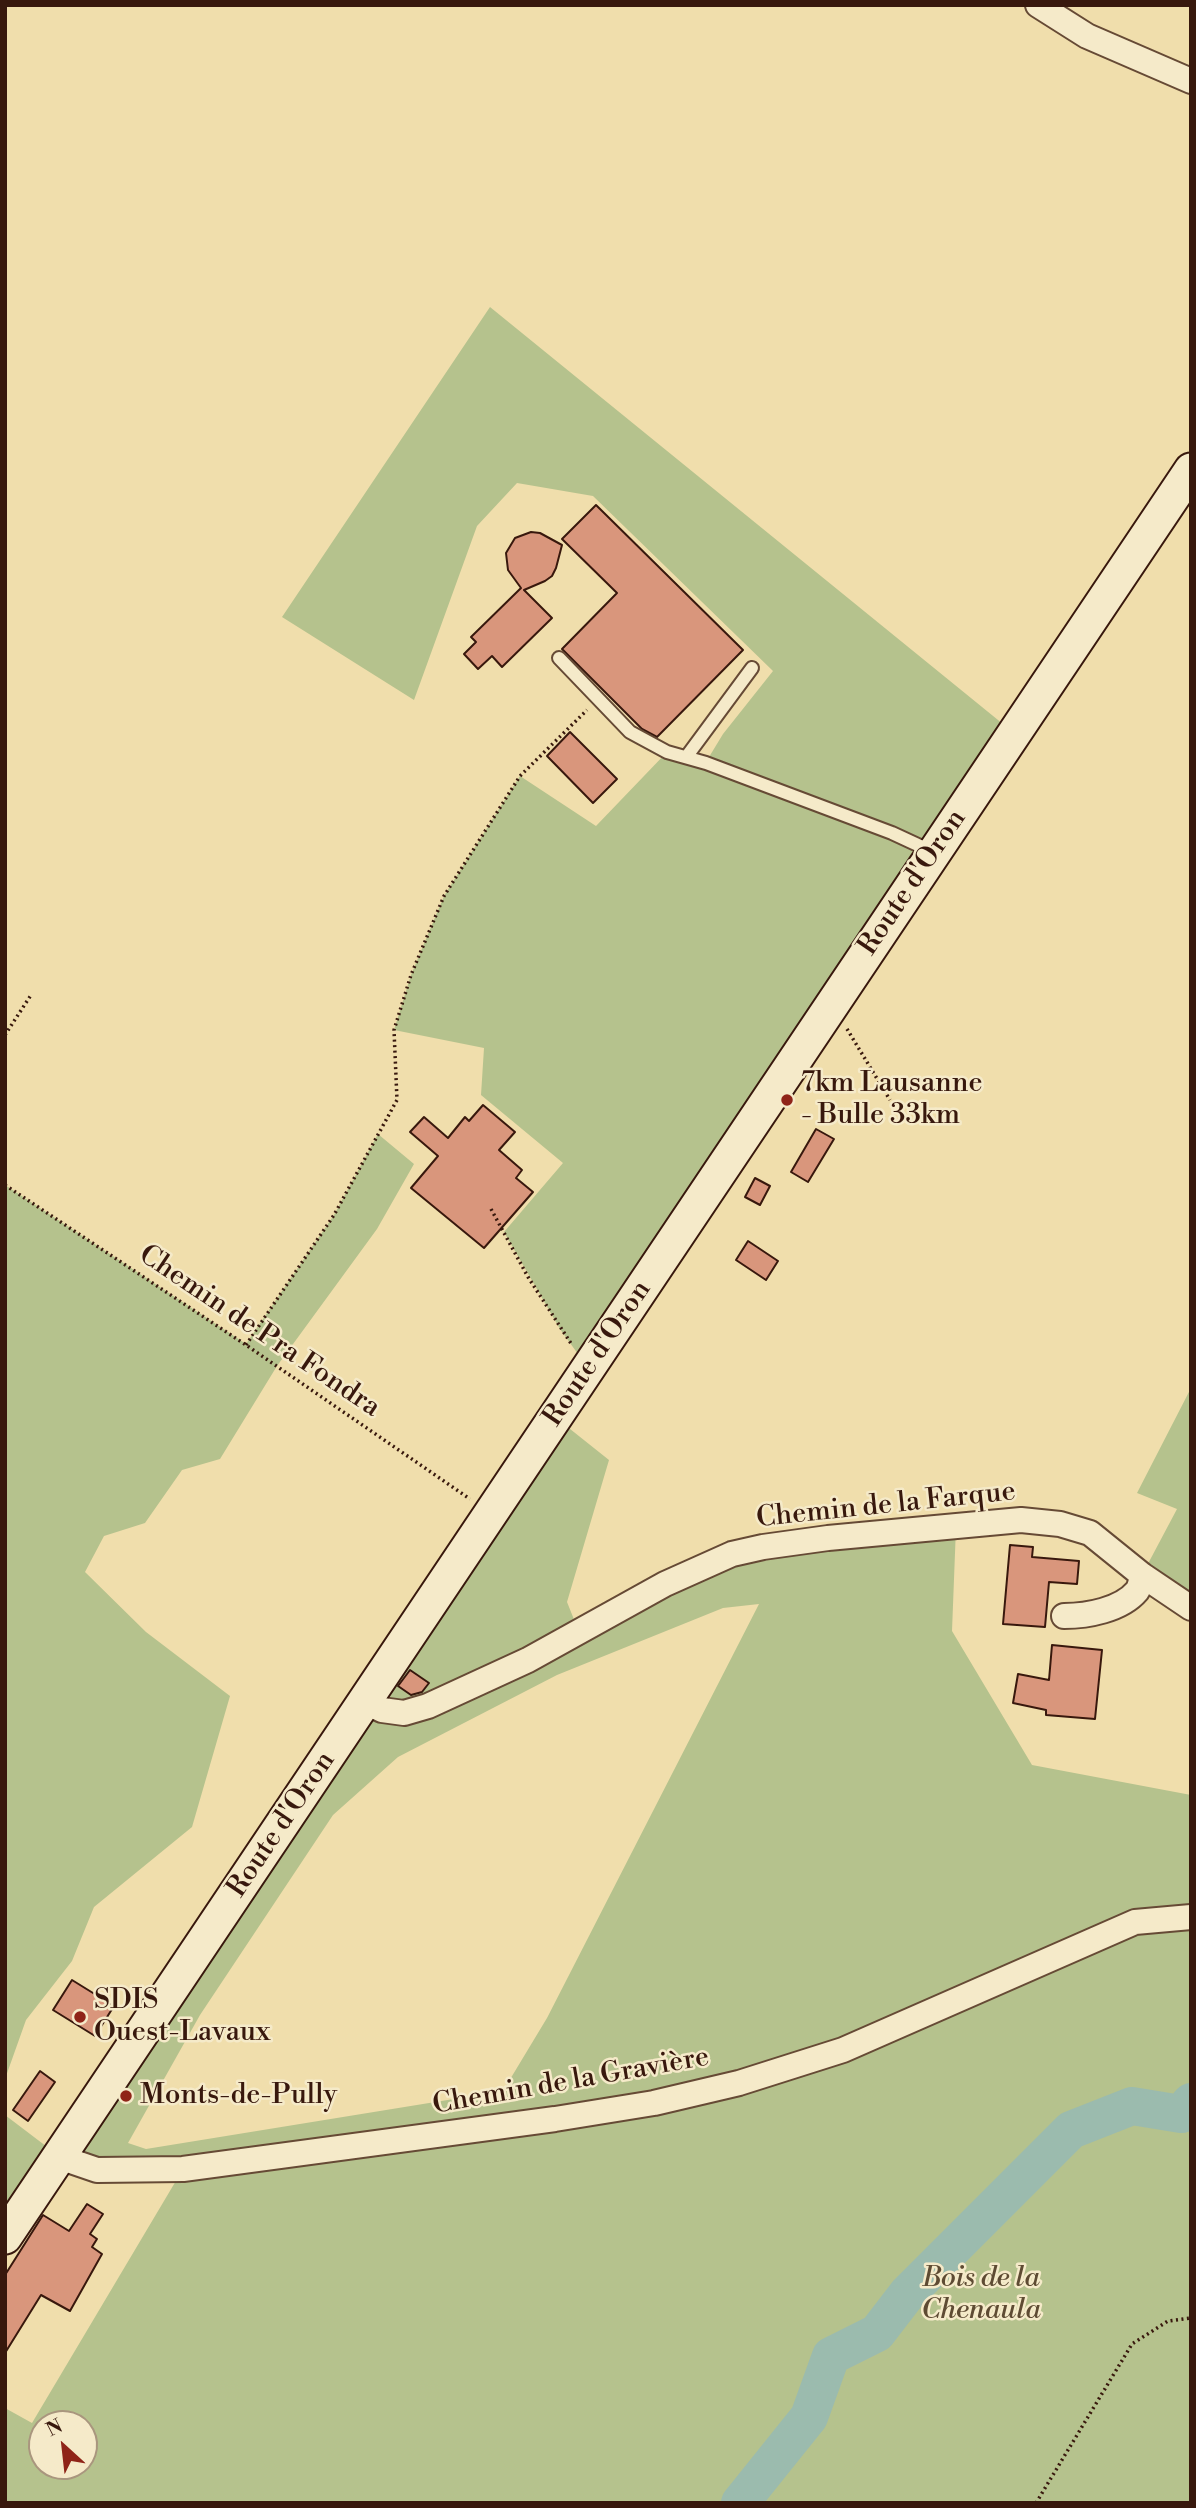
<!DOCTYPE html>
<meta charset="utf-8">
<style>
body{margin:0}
#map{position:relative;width:1196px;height:2508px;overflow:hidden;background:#f0deac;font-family:"Libre Bodoni",serif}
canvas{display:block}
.frame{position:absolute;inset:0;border:7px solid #38180d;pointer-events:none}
.north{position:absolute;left:28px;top:2410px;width:70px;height:70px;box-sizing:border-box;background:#f5eac9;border:2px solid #a9967e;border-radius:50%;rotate:333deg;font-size:19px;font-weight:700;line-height:28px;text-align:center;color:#38180d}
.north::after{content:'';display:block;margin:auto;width:24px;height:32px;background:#8f2418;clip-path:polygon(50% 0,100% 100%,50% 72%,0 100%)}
</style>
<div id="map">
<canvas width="1196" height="2508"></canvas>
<div class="frame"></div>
<div class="north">N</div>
</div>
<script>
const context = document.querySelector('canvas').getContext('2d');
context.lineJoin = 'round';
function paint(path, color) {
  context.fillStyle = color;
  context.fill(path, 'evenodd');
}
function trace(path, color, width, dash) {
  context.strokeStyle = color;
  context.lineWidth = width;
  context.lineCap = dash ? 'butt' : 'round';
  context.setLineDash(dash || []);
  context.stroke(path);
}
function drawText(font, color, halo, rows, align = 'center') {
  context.font = font + ' "Libre Bodoni",serif';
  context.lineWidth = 5;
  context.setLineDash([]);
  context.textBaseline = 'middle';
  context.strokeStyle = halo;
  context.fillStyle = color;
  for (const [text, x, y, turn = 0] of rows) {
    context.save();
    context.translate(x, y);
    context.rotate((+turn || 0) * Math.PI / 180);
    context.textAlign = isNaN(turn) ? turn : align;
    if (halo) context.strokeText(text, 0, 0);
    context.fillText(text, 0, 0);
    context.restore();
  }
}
const green = new Path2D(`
 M 490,307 L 1014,733 L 588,1368 L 560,1329 L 504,1232 L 563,1163 L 481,1095 L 484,1048 L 394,1030 L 411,975 L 444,896 L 520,776 L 596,826 L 667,752 L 706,762 L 723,734 L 773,671 L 593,496 L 517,483 L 477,526 L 414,700 L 282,617 Z
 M 378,1134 L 414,1164 L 377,1229 L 277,1366 L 220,1459 L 182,1470 L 145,1523 L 104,1536 L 85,1572 L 146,1632 L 230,1696 L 192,1827 L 94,1907 L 72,1961 L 26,2020 L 5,2079 L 5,1185 L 246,1344 L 334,1215 Z
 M 1191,1388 L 1191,1608 L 1142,1575 L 1177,1509 L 1137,1493 Z
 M 555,1417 L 609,1460 L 567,1602 L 579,1632 L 732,1554 L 956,1527 L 952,1631 L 1032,1765 L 1191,1795 L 1191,2503 L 5,2502 L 5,2408 L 32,2423 L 183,2169 L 59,2157 L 5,2237 L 5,2115 L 59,2156 ZM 759,1604 L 547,2018 L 503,2091 L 146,2149 L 128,2143 L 200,2015 L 333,1815 L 398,1757 L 557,1675 L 723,1608 ZM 42,2424 L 84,2424 L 84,2466 L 42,2466 Z`);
const river = new Path2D(`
 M 740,2503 L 809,2417 L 831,2356 L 877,2333 L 907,2294 L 1071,2130 L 1132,2106 L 1181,2114 L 1191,2102`);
const building = new Path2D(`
 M 596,505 L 743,650 L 657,737 L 642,729 L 562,649 L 617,593 L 562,539 Z
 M 531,532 L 540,533 L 562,545 L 556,568 L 552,576 L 545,581 L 524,590 L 552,618 L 502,667 L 492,656 L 478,669 L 464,654 L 476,642 L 471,637 L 521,588 L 508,570 L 506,553 L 515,538 Z
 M 570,732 L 617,779 L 593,803 L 547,756 Z
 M 483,1105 L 515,1132 L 499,1150 L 522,1170 L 516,1178 L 533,1192 L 484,1248 L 411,1188 L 438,1156 L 410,1132 L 424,1117 L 448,1138 L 465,1117 L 469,1121 Z
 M 816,1129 L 834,1139 L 808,1182 L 791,1172 Z
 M 755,1178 L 770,1186 L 760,1205 L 745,1197 Z
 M 748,1241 L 778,1261 L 766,1280 L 736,1260 Z
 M 1010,1545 L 1033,1547 L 1032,1557 L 1079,1561 L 1077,1584 L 1049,1582 L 1045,1627 L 1003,1624 Z
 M 1052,1645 L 1102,1650 L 1095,1719 L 1046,1715 L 1046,1710 L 1013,1703 L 1018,1674 L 1049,1680 Z
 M 410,1670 L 429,1683 L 422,1692 L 411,1695 L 398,1686 Z
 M 72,1980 L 114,2006 L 95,2036 L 53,2010 Z
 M 40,2071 L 55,2082 L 28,2121 L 13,2110 Z
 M 87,2204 L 103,2214 L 90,2234 L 97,2239 L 92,2247 L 102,2254 L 70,2311 L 41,2295 L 5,2353 L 5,2275 L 43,2215 L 69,2231 Z`);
const path = new Path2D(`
 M 847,1029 L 890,1100
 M 5,1035 L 31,995
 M 5,1185 L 246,1345 L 470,1499
 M 491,1209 L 528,1277 L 572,1345
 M 246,1345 L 334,1215 L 397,1100 L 394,1030 L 411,975 L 444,896 L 520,776 L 587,710
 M 1036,2503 L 1132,2344 L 1168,2321 L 1191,2318`);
const lane = new Path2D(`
 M 559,658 L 630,732 L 667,752 L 706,763 L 892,833 L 933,852
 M 687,756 L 752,668`);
const street = new Path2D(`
 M 1038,5 L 1087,36 L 1191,81
 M 1142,1575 L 1191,1608
 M 365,1702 L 382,1710 L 404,1713 L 428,1706 L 528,1660 L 665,1584 L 732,1554 L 763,1547 L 828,1538 L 1021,1520 L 1060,1524 L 1090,1533 L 1142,1575 C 1141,1580 1140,1587 1137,1591 C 1121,1610 1087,1616 1064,1616
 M 59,2157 L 97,2170 L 183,2169 L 555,2119 L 654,2103 L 739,2083 L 843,2050 L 1135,1922 L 1191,1917`);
const secondary = new Path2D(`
 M 5,2237 L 1191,470`);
const markers = [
 [787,1100,7,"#8f2418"],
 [80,2017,7,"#8f2418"],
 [126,2096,7,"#8f2418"]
];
const streetNames = [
 ["Route d'Oron",913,883,-56],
 ["Chemin de Pra Fondra",259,1332,34],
 ["Route d'Oron",598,1354,-56],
 ["Chemin de la Farque",886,1506,-6],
 ["Route d'Oron",282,1825,-56],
 ["Chemin de la Gravière",571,2082,-10]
];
const poiNames = [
 ["7km Lausanne",801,1084],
 ["- Bulle 33km",801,1116],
 ["SDIS",94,2001],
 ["Ouest-Lavaux",94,2033],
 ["Monts-de-Pully",140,2096]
];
const parkNames = [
 ["Bois de la",981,2279],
 ["Chenaula",981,2311]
];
paint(green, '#b5c28d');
trace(river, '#9bbbae', 38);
paint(building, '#d9967c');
trace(building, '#38180d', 2);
trace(lane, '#664a35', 16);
trace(street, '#664a35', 28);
trace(secondary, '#38180d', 37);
trace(path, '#38180d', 3.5, [2, 3.5]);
trace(lane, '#f5eac9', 12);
trace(street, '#f5eac9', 24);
trace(secondary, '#f5eac9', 33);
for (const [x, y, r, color] of markers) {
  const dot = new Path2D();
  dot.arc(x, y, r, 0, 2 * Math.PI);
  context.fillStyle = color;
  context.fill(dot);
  trace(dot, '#f5eac9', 2.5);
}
drawText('28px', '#38180d', '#f5eac9', streetNames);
drawText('28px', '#38180d', '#f5eac9', poiNames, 'left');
drawText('italic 28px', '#5e4b33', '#f5eac9', parkNames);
</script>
